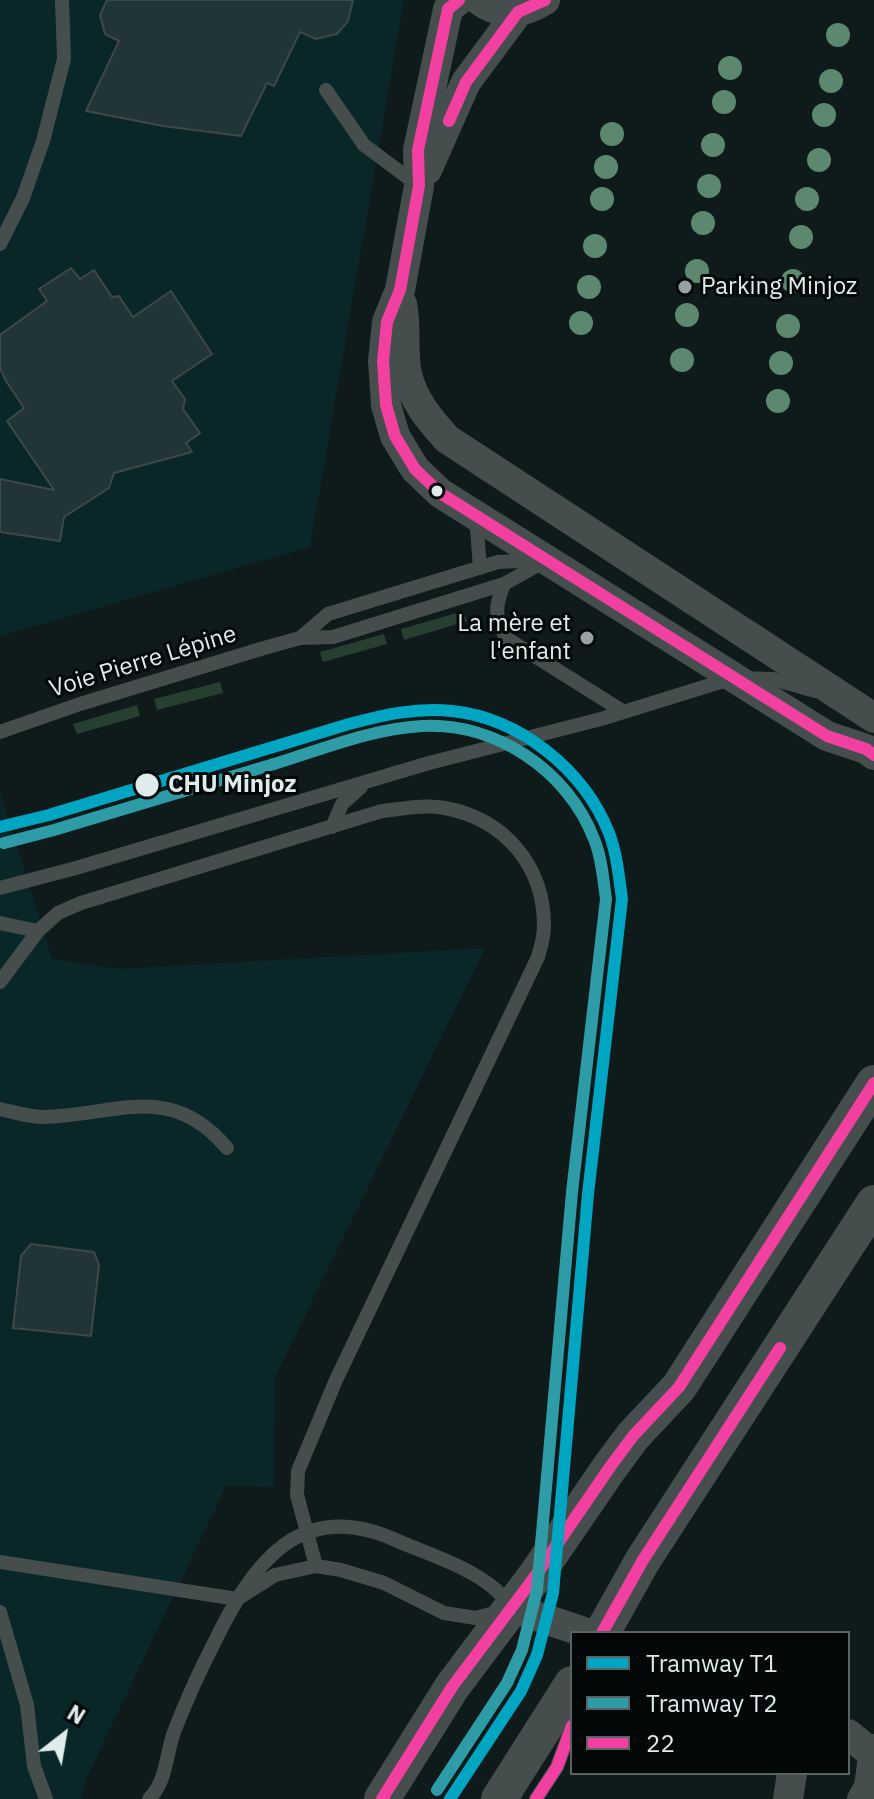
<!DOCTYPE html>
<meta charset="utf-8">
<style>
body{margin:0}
#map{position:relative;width:874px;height:1799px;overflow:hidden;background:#0f1b1b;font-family:"IBM Plex Sans",sans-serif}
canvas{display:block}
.legend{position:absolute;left:570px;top:1631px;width:280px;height:144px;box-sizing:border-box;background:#020808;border:2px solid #5a6363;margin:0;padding:10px 14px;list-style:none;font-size:24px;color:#dfecec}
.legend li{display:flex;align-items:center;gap:16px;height:40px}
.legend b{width:40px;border:2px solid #5a6363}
.north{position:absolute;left:24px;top:1695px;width:80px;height:80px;-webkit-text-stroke:6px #020808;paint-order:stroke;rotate:31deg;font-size:22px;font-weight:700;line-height:32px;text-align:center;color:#dfecec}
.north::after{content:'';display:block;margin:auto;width:28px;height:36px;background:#dfecec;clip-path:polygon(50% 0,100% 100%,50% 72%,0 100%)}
</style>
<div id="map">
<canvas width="874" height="1799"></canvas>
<ul class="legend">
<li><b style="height:10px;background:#00a5c2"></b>Tramway T1</li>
<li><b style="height:10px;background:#2d9ca7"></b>Tramway T2</li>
<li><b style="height:10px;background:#f240a1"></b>22</li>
</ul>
<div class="north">N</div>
</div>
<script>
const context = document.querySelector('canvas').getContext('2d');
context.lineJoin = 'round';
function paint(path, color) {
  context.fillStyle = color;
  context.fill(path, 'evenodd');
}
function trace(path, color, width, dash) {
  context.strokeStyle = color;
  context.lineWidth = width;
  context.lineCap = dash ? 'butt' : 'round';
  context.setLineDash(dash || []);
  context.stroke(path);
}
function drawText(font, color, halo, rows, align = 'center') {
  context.font = font + ' "IBM Plex Sans",sans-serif';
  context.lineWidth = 6;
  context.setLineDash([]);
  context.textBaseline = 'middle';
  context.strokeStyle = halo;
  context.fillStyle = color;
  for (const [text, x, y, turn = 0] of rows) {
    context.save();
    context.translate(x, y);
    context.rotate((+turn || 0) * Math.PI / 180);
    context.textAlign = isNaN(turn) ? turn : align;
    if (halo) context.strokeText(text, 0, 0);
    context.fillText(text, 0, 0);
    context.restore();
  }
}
const built = new Path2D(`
 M 0,0 L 404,0 L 310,547 L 0,636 Z
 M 0,792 L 52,959 L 119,969 L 485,948 L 275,1377 L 274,1487 L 226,1486 L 86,1779 L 81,1799 L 0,1799 Z`);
const green = new Path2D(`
 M 464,611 L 467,621 L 404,640 L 401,629 Z
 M 384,634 L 387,644 L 323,662 L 320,652 Z
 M 220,682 L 223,693 L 157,710 L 154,699 Z
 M 137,705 L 140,716 L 77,734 L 73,724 Z`);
const building = new Path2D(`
 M 107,0 L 353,0 L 348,21 L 337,34 L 316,39 L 300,32 L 274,86 L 267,83 L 241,136 L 163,126 L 86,111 L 119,41 L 105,34 L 100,15 Z
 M 71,268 L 80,279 L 94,270 L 112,297 L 119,296 L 133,317 L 171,291 L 212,354 L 172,381 L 185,399 L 183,409 L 200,433 L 186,443 L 192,452 L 114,473 L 109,488 L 64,517 L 60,541 L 0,532 L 0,479 L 54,490 L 7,421 L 24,408 L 6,381 L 0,368 L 0,335 L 47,301 L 39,289 Z
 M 31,1244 L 94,1252 L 99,1265 L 91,1336 L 13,1328 L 21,1256 Z`);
const service = new Path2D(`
 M 326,90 L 364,145 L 419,186
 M 0,244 L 23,198 L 43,141 L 64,59 L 62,0
 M 476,516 L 480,568
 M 504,584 C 495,606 494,617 506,638 L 624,712
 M 300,638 L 328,614 L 498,562 L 539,560
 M 0,732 L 80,704 L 264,648 L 300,638 L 333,637 L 504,584 L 547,560
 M 332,827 L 342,804 L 361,787
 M 0,888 L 76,868 L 429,763 L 601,719 L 733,678 L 773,679 L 815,691
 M 0,923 L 38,931
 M 0,982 L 38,931 L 58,913 L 81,903 L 382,811 C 402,809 424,804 445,808 C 504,819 544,865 544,926 C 544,936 541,947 538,957 L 336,1380 L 298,1471 L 297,1495 L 316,1566
 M 0,1109 C 13,1112 29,1117 43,1117 C 115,1116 170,1080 227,1148
 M 0,1562 L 237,1599 L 275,1575 L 316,1566 L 341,1570 L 384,1583 L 444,1613 L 476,1618 L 512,1608 C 507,1602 502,1595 496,1590 C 470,1567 430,1555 398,1541 C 300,1496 253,1563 214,1643 C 199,1672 186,1701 174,1732 C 166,1754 167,1781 149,1799
 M 0,1612 L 27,1705 L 34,1766 L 46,1799
 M 536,1799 L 557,1767 L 572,1726`);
const minor = new Path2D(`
 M 459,0 L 448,9 L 418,150 L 419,186 L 400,290 L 387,322 L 383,361 L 386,405 L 395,436 L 415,469 L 440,493 L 827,736 L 866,749 L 874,755
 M 479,0 C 500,16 524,14 545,0
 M 427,170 L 466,82 L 518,12
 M 402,304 C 407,327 402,352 407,374 C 413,400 429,419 447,439 L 874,718
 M 512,1608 L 587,1633
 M 848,1734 L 874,1755
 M 788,1799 L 792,1773
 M 862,1799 L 869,1787 L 874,1749`);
const tertiary = new Path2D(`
 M 602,1633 L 643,1560 L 874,1203
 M 382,1799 L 452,1687 L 536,1575 L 610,1467 L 633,1436 L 679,1387 L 874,1083
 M 499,1799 L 572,1684`);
const bus1 = new Path2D(`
 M 459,0 L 448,9 L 418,150 L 419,186 L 400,290 L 387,322 L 383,361 L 386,405 L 395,436 L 415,469 L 440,493 L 827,736 L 866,749 L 874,755
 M 449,121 L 466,82 L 518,12 L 545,0
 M 602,1633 L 643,1560 L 780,1348
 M 382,1799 L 452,1687 L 536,1575 L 610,1467 L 633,1436 L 679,1387 L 874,1083
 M 536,1799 L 557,1767 L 572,1726`);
const tram1 = new Path2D(`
 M 0,827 L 49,815 L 349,724 C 383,715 417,707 452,711 C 520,718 584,770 609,833 C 617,854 619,877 622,899 L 588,1194 L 553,1593 L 537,1655 L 521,1691 L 450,1799`);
const tram2 = new Path2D(`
 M 4,843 L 54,830 C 124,809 193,788 264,767 C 316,752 368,729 422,726 C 496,722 568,771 594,839 C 602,858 603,879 606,899 L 572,1192 L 537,1590 L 522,1650 L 507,1683 L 437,1790`);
const trees = [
 [838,35],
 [730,68],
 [831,81],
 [724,102],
 [824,115],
 [612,134],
 [713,145],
 [819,160],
 [606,167],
 [709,186],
 [602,199],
 [807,199],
 [703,223],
 [801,237],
 [595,246],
 [697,271],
 [793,281],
 [589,287],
 [687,315],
 [581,323],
 [788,326],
 [682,360],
 [781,363],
 [778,401]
];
const markers = [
 [685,287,8,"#96a3a3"],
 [437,491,7,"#dfecec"],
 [587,638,8,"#96a3a3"],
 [147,785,13,"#dfecec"]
];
const poiNames = [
 ["Parking Minjoz",701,287],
 ["La mère et",571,624,"right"],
 ["l'enfant",571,652,"right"]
];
const streetNames = [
 ["Voie Pierre Lépine",143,662,-17]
];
const stopNames = [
 ["CHU Minjoz",168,785]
];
paint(built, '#092729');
paint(green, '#263f30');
paint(building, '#213538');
trace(building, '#3e4849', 2);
trace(service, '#454e4c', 14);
trace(minor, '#454e4c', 30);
trace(tertiary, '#454e4c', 36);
trace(bus1, '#f240a1', 12);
trace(tram1, '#00a5c2', 12);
trace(tram2, '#2d9ca7', 12);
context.fillStyle = '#5b886e';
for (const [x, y] of trees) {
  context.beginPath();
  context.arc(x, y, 12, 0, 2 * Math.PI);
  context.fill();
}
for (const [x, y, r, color] of markers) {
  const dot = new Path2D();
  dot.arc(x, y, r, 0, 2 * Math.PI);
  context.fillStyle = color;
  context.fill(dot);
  trace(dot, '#020808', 3);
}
drawText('24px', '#dfecec', '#020808', poiNames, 'left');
drawText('24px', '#dfecec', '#020808', streetNames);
drawText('bold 24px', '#dfecec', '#020808', stopNames, 'left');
</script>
